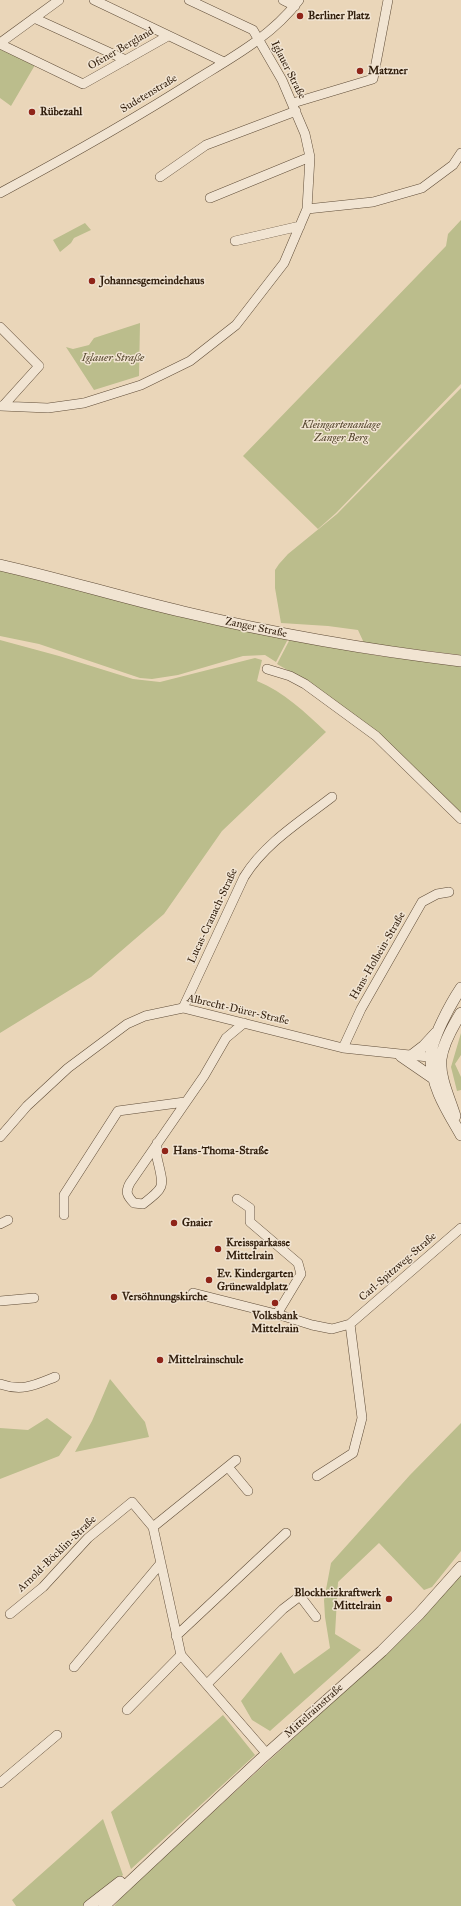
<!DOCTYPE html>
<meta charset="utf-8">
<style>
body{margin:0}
canvas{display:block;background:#ead6b9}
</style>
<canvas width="461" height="1906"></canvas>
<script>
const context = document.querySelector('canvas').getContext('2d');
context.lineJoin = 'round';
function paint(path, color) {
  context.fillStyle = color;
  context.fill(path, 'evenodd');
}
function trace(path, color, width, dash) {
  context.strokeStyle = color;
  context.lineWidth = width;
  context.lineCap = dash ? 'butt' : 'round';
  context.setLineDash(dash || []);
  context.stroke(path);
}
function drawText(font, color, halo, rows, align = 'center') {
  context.font = font + ' "IM FELL Great Primer",serif';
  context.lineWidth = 3;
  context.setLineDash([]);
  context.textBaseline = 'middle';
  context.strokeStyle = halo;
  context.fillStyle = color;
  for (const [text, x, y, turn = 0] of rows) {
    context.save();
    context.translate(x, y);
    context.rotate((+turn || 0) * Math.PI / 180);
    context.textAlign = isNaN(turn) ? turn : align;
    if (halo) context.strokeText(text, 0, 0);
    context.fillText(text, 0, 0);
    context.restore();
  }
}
const green = new Path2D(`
 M 0,49 L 35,65 L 11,106 L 0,98 Z
 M 461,220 L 461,384 L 336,513 L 318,529 L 243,456 L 446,246 L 448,234 Z
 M 85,223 L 91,230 L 74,238 L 71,243 L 60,252 L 53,240 Z
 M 140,323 L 139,376 L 94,390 L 66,347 L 73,349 L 89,345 L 94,338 Z
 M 461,388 L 461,655 L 364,643 L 358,630 L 328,626 L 281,623 L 275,588 L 275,570 L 279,564 L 288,554 L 337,514 Z
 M 0,570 L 288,639 L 276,662 L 265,655 L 243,656 L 178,675 L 152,679 L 140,678 L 39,644 L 0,636 Z
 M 290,639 L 379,656 L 461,664 L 461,818 L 376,735 L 296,675 L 277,664 Z
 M 0,640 L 59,656 L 133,679 L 160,682 L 255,658 L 262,660 L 257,681 C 284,692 305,712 326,732 L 222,831 L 164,914 L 91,977 L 0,1033 Z
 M 461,1033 L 461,1055 L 455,1064 L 461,1077 L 461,1090 L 457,1091 L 451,1067 Z
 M 110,1379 L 145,1422 L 149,1437 L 75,1452 L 92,1421 Z
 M 47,1418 L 72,1437 L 59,1456 L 0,1479 L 0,1428 L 28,1430 Z
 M 461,1423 L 461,1551 L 432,1587 L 424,1590 L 379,1543 L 338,1582 L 335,1634 L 361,1650 L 270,1731 L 252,1720 L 241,1701 L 281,1652 L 294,1674 L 330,1648 L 325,1617 L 324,1600 L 331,1563 L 410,1475 Z
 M 461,1574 L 461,1906 L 114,1906 L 128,1890 L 417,1625 Z
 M 223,1715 L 255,1755 L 131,1869 L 111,1812 Z
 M 103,1819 L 123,1875 L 84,1906 L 16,1906 L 12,1900 Z`);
const minor = new Path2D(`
 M 94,0 L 224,62
 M 283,0 L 295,6
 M 34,18 L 126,60
 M 0,43 L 59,0
 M 0,44 L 83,84 L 168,36
 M 293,103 L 373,79 L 388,0
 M 160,177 L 206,145 L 296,111
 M 0,193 C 67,157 133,120 197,79 C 233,57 273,35 299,0
 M 210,198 L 310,157
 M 307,209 L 373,202 L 422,188 L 453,165 L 461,153
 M 235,241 L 300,226
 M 0,327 L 39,366 L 3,406
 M 0,406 L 48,408 L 84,403 L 141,385 L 190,361 L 236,325 L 284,263 L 307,209 L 310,157 L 305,134 L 282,80 L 253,30 L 189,0
 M 267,669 L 290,676 L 305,684 L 376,736 L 461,819
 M 183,1008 L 244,877 C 265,843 301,821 332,797
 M 343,1048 L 361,1009 L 422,902 L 437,894 L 449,892
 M 0,1137 L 27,1106 L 68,1068 L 127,1024 L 145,1016 L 183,1008 L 343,1048 L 438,1058
 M 157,1143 C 157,1149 156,1156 158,1162 C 164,1187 165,1187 143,1204 L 134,1203 C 127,1196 125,1192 130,1183 L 204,1076 L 226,1038 L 244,1023
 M 237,1199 L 250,1208 L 250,1222 L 298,1263 L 301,1274 L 277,1314
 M 64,1215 L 64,1195 L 118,1111 L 185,1102
 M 0,1224 L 8,1220
 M 193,1293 L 280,1315 L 312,1325 L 332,1329 L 350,1324
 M 0,1301 L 34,1298
 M 0,1384 C 22,1392 35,1385 55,1377
 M 228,1467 L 248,1491
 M 317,1476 L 353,1453 L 362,1418 L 350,1324 L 461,1228
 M 153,1527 L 236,1460
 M 10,1614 L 43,1587 L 88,1538 L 132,1502 L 153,1527 L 181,1655 L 267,1754
 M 176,1636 L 286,1533
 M 74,1667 L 161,1563
 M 207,1684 L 283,1609 L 300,1596 L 316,1617
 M 127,1710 L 181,1655
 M 0,1783 L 57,1735`);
const tertiary = new Path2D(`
 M 0,565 C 62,579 123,598 184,612 C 276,634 368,650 461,661
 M 461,988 C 451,1003 430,1041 431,1058 C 431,1087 448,1112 461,1135
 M 401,1056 L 433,1078
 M 411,1056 L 424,1046 L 436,1033
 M 455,1116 C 450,1099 439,1077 441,1059 C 443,1043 453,1026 461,1013
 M 89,1906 L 120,1882
 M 104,1906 L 261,1759 L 382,1651 L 419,1614 L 461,1567`);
const markers = [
 [300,16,4,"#8f2418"],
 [360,71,4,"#8f2418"],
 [32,112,4,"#8f2418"],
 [92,281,4,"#8f2418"],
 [165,1151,4,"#8f2418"],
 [174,1223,4,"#8f2418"],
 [218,1249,4,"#8f2418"],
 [209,1280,4,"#8f2418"],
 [114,1297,4,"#8f2418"],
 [275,1303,4,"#8f2418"],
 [160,1360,4,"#8f2418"],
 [389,1599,4,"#8f2418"]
];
const poiNames = [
 ["Berliner Platz",308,16],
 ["Matzner",368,71],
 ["Rübezahl",40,112],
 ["Johannesgemeindehaus",100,281],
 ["Hans-Thoma-Straße",173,1151],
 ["Gnaier",182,1223],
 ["Kreissparkasse",226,1243],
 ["Mittelrain",226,1256],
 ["Ev. Kindergarten",217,1274],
 ["Grünewaldplatz",217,1287],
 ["Versöhnungskirche",122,1297],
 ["Volksbank",275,1316,"center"],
 ["Mittelrain",275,1329,"center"],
 ["Mittelrainschule",168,1360],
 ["Blockheizkraftwerk",381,1593,"right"],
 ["Mittelrain",381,1606,"right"]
];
const streetNames = [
 ["Ofener Bergland",121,49,-30],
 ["Iglauer Straße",288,70,63],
 ["Sudetenstraße",149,94,-31],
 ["Zanger Straße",256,628,12],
 ["Lucas-Cranach-Straße",213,916,-65],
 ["Hans-Holbein-Straße",378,956,-60],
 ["Albrecht-Dürer-Straße",238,1010,13],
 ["Carl-Spitzweg-Straße",398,1267,-41],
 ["Arnold-Böcklin-Straße",57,1554,-44],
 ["Mittelrainstraße",314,1711,-42]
];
const parkNames = [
 ["Iglauer Straße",113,358],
 ["Kleingartenanlage",341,425],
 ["Zanger Berg",341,438]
];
paint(green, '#bbbd8c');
trace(minor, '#604d38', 10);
trace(tertiary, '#604d38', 12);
trace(minor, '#f1e4d2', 9);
trace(tertiary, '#f1e4d2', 11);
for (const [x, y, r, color] of markers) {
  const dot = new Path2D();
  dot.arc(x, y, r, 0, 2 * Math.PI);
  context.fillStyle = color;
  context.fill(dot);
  trace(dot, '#f1e4d2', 1.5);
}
drawText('bold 11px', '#321f0d', '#f1e4d2', poiNames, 'left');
drawText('11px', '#321f0d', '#f1e4d2', streetNames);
drawText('italic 11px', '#54462d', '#f1e4d2', parkNames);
</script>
